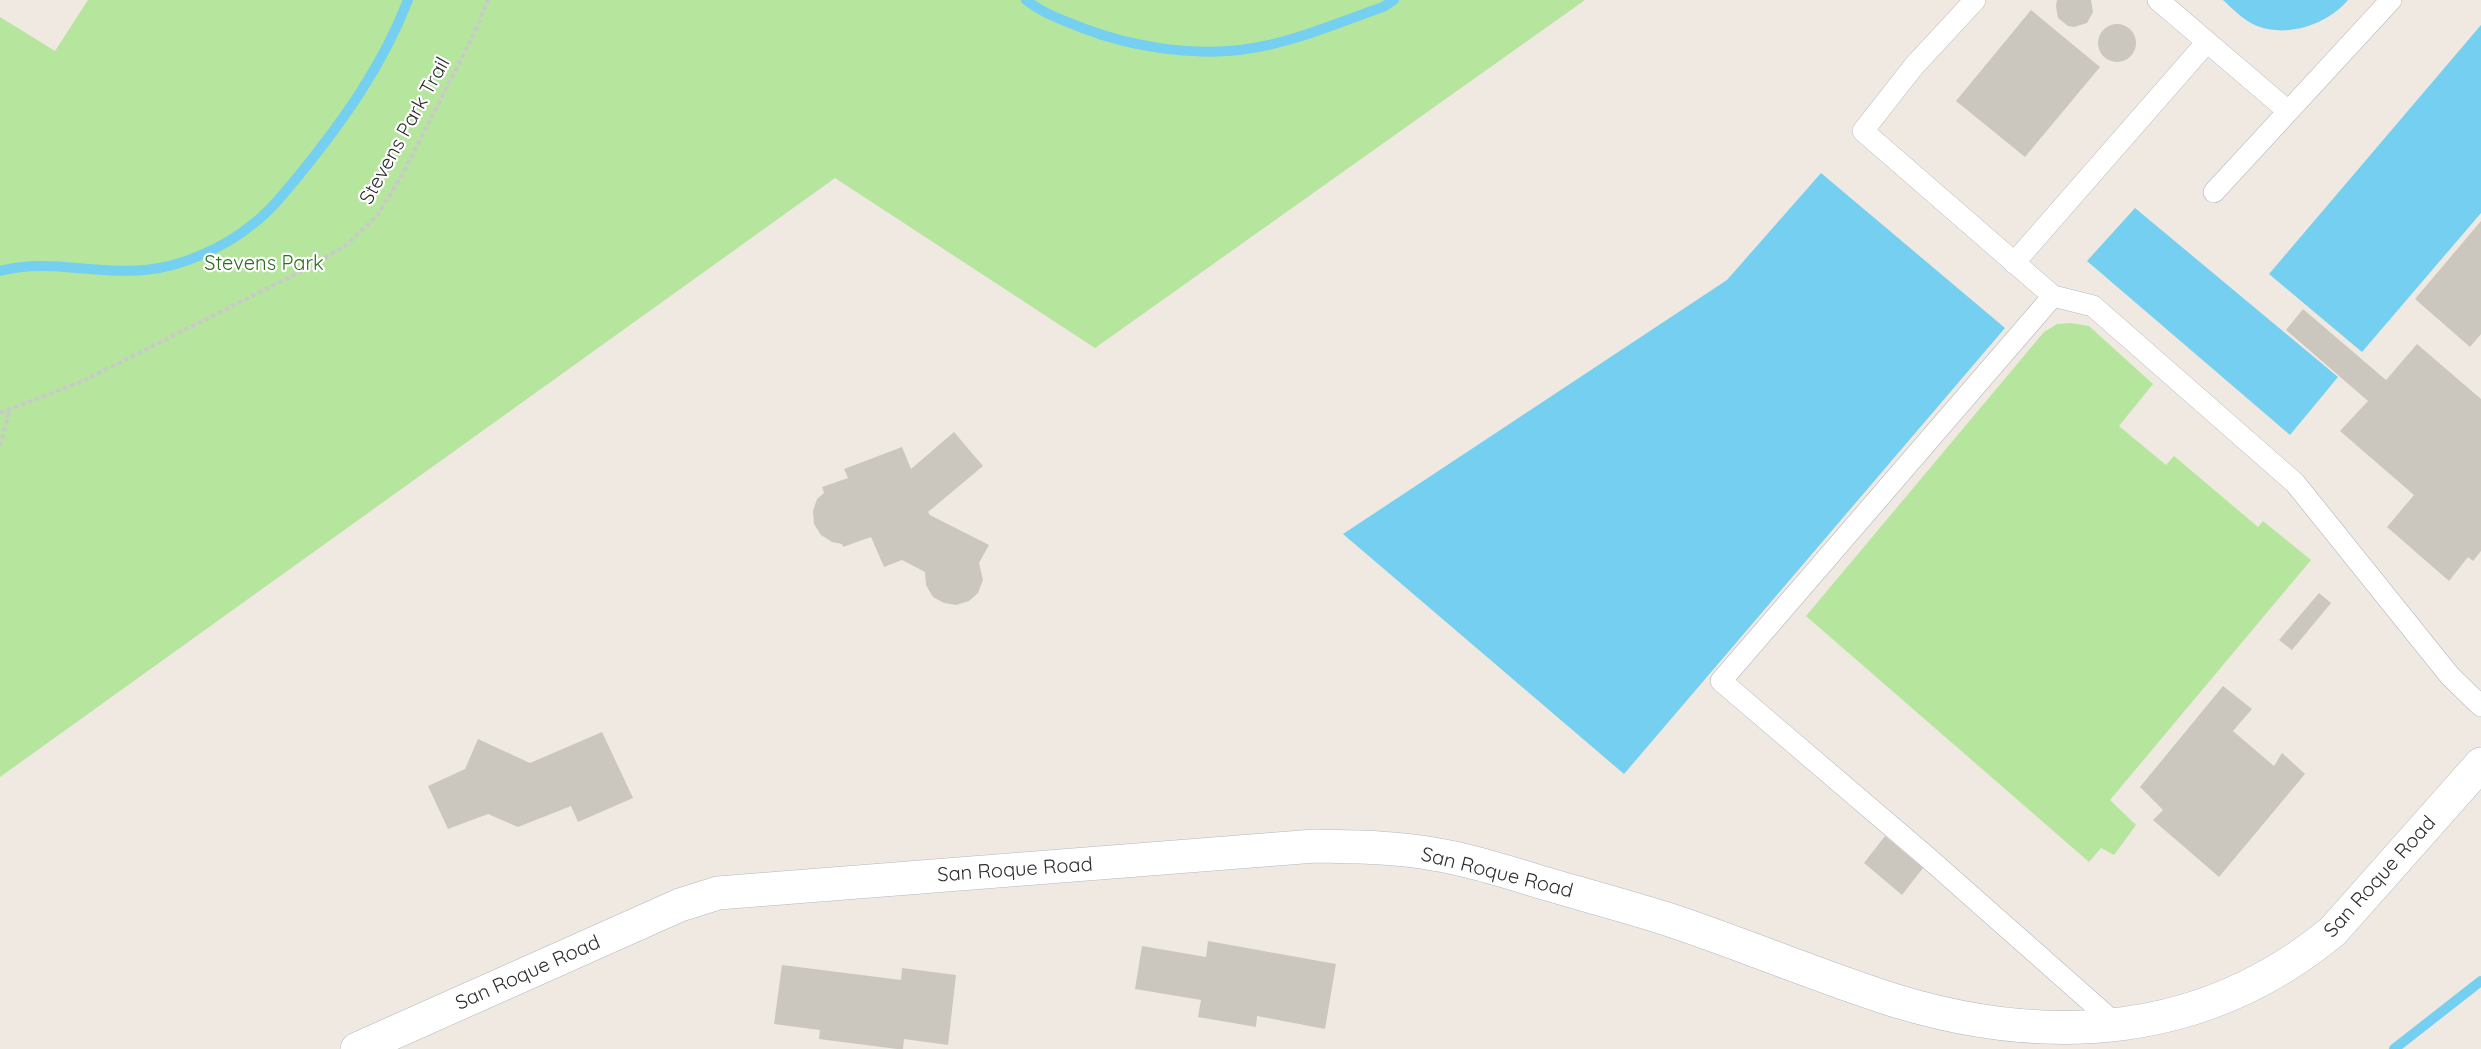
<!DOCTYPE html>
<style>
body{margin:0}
canvas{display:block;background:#efe9e1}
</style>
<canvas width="2481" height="1049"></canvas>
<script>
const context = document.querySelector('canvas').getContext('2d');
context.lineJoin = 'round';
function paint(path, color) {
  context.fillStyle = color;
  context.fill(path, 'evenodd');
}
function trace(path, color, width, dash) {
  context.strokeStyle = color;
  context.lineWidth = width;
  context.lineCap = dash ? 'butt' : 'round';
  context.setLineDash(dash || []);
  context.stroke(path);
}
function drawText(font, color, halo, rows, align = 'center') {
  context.font = font + ' Quicksand,sans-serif';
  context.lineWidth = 4.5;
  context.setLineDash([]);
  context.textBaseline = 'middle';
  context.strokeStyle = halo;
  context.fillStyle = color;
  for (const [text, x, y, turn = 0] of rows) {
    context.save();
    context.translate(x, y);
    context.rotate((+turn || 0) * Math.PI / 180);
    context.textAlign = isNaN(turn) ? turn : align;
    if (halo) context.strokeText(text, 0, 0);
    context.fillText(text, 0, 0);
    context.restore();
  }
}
const green = new Path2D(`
 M 88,0 L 1585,0 L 1095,348 L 835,178 L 0,777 L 0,17 L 55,51 Z
 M 2071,323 L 2089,326 L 2153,384 L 2119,426 L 2166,465 L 2174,456 L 2258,527 L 2263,521 L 2311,560 L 2110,800 L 2136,825 L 2114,855 L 2101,848 L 2089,862 L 1806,616 L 2044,332 L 2057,324 Z`);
const water = new Path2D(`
 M 2223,0 L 2348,0 C 2328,24 2288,38 2257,26 C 2244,21 2233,9 2223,0 Z
 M 2481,25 L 2481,213 L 2362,352 L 2269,274 Z
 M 1821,173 L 2005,328 L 1624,774 L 1343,534 L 1727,280 Z
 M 2135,208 L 2338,377 L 2290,435 L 2087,261 Z`);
const stream = new Path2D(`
 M 1026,0 C 1043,14 1067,22 1088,30 C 1131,46 1182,54 1228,51 C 1281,48 1334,24 1383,7 L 1394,0
 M 0,271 C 48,258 96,275 145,270 C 182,267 225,247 253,224 C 271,210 286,191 300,174 C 343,121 383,65 408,0
 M 2394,1049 L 2481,981`);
const building = new Path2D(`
 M 2091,0 L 2093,12 L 2087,23 L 2074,27 L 2068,26 L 2058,18 L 2056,6 L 2057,0 Z
 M 2031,10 L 2100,67 L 2025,157 L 1956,101 Z
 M2098 43a19 19 0 1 1 38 0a19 19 0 1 1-38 0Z
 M 2481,221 L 2481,334 L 2470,347 L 2415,299 Z
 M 2303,309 L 2386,380 L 2417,344 L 2481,399 L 2481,551 L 2473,561 L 2468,557 L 2449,581 L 2387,527 L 2414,495 L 2340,431 L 2368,401 L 2286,330 Z
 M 954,432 L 983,466 L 928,512 L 930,515 L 989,545 L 979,563 L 983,580 L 978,593 L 969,601 L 956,605 L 944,603 L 933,597 L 926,585 L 925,572 L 902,560 L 884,567 L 871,537 L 843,547 L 842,544 L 832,542 L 821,535 L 814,524 L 813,511 L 817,499 L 824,493 L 822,487 L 848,478 L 844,469 L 902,447 L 911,469 Z
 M 2319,593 L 2331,603 L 2292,650 L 2279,640 Z
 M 2223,686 L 2252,709 L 2233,731 L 2274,766 L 2282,753 L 2305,774 L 2219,877 L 2153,820 L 2163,810 L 2140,787 Z
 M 602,732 L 633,798 L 578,822 L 571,806 L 518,827 L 488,814 L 448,829 L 428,786 L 465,769 L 478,739 L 530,763 Z
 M 1885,836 L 1923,868 L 1902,895 L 1864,863 Z
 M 1208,941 L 1336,964 L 1325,1029 L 1257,1016 L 1256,1027 L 1198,1017 L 1201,1000 L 1135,989 L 1142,946 L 1206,957 Z
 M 782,965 L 901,980 L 902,968 L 956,975 L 948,1045 L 904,1039 L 903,1049 L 897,1049 L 819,1039 L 820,1030 L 774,1024 Z`);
const path = new Path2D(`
 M 0,413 L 83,381 L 302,271 L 345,246 L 377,216 L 402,175 L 473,36 L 488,0
 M 0,446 L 10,409`);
const service = new Path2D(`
 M 1975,0 L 1914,66 L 1863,131 L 2053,296
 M 2158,0 L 2288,111
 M 2214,192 L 2391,0
 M 2014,263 L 2207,42
 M 2116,1024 L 1926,856 L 1721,681 L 2053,296 L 2093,306 L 2295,483 L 2450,676 L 2481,706`);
const minor = new Path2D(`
 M 357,1049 L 680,905 L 718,893 L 1315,846 C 1355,847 1394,847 1433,854 C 1471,860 1510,873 1547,884 C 1588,896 1630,907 1670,920 C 1745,945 1818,976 1893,1000 C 2049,1048 2204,1038 2333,931 L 2481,764`);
const streetNames = [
 ["Stevens Park Trail",405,131,-61],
 ["San Roque Road",1015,870,-4],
 ["San Roque Road",1497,873,14],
 ["San Roque Road",2380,877,-48],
 ["San Roque Road",528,973,-24]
];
const parkNames = [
 ["Stevens Park",264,264]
];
paint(green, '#b6e59e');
paint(water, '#75cff0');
trace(stream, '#75cff0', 10);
paint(building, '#cbc7bf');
trace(service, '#b4b7c1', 22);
trace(minor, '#b4b7c1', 34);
trace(path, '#c9c9c9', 4, [4.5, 3]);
trace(service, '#fff', 21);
trace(minor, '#fff', 33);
drawText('20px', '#2e2e2e', '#fff', streetNames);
drawText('20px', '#2c6e1b', '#fff', parkNames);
</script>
